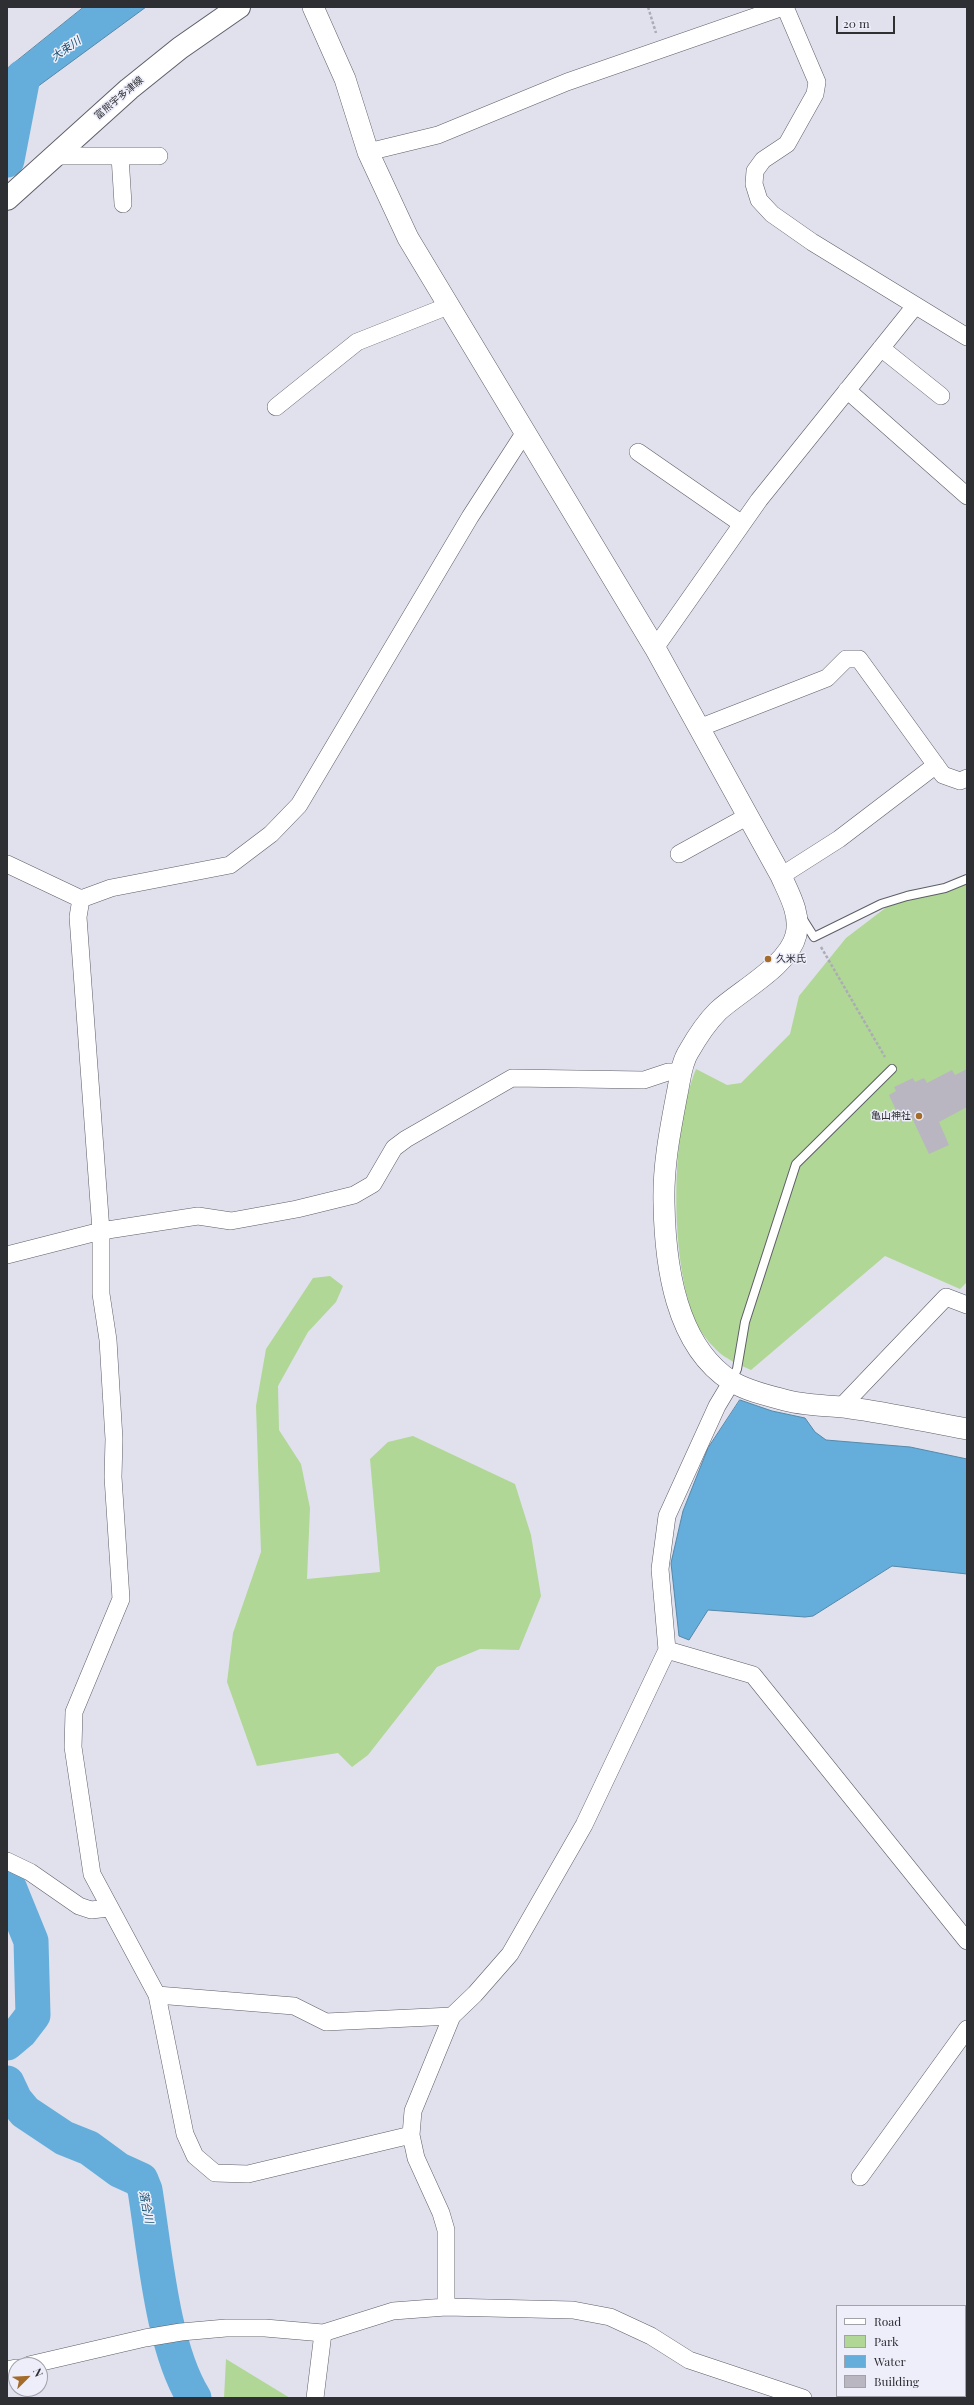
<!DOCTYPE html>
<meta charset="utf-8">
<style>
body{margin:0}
#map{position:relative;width:974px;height:2405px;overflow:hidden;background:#e0e1ed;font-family:"Playfair Display",serif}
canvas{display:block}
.frame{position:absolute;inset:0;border:8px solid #2e2f33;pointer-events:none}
.legend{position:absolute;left:836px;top:2305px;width:130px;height:92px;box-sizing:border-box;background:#edeefa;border:1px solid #a1a2aa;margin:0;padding:5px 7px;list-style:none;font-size:12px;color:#2e2f33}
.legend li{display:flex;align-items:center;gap:8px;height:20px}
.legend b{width:20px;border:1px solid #a1a2aa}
.north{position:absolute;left:8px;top:2357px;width:40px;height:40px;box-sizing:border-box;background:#edeefa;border:1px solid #a1a2aa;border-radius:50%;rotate:66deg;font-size:11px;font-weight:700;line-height:16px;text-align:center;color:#2e2f33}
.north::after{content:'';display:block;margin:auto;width:14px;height:18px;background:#a46b2a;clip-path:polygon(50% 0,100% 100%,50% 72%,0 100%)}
.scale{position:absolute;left:836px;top:16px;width:59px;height:18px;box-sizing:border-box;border:2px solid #2e2f33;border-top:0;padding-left:5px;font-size:12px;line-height:14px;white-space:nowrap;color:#2e2f33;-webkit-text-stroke:3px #edeefa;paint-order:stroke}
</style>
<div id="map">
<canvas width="974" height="2405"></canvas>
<div class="frame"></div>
<ul class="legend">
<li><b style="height:5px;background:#fff"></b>Road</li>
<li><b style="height:11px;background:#b0d795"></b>Park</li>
<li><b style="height:11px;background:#65aedb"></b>Water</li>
<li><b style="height:11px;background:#b9b6c1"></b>Building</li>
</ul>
<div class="north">N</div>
<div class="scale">20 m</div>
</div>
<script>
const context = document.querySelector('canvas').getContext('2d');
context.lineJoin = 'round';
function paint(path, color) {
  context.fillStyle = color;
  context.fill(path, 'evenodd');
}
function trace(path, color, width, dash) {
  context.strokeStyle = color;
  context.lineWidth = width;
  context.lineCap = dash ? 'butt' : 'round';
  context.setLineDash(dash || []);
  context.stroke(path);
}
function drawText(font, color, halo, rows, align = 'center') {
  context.font = font + ' "Playfair Display","Noto Sans JP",serif';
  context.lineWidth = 3;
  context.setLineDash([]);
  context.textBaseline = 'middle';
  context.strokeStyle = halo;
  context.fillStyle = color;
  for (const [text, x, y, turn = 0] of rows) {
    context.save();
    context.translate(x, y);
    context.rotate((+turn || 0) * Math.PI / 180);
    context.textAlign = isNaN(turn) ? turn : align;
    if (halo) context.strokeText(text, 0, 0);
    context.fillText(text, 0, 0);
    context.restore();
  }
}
const green = new Path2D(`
 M 964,882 L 967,883 L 967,1282 L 960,1289 L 885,1256 L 751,1370 C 743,1366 734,1363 727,1358 C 716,1352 701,1333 695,1322 C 691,1316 690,1306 688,1299 C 671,1236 672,1129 696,1069 L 727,1085 L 741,1083 L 790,1034 L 799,996 L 846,938 L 909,890 Z
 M 330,1276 L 343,1286 L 336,1302 L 308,1332 L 278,1386 L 279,1430 L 301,1464 L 310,1508 L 307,1579 L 380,1572 L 370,1459 L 388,1442 L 413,1436 L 515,1484 L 531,1535 L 541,1596 L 519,1650 L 480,1649 L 437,1667 L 368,1755 L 352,1767 L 338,1753 L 257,1766 L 227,1682 L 233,1633 L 261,1552 L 256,1406 L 266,1349 L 313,1278 Z
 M 226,2359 L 290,2398 L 224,2398 Z`);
const water = new Path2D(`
 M 84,7 L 146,7 L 7,109 L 7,69 Z
 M 740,1400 L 772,1411 L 805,1418 L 815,1432 L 826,1440 L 910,1447 L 967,1459 L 967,1574 L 892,1566 L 813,1616 L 805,1617 L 708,1610 L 689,1640 L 679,1636 L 671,1563 L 683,1511 L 708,1448 Z`);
const river = new Path2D(`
 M 7,160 L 23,77
 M 7,1882 L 31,1941 L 33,2015 L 20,2032 L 7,2043
 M 7,2083 L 15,2100 L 25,2112 L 64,2138 L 89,2148 L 119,2170 L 141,2180 L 145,2190 C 155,2252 162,2346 194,2398`);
const building = new Path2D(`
 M 967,1069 L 967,1107 L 939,1122 L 949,1145 L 929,1154 L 912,1118 L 902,1123 L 889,1095 L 896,1091 L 894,1087 L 913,1078 L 915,1082 L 924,1078 L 927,1083 L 952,1070 L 955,1075 Z`);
const path = new Path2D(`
 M 648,7 L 656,33
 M 821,947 L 885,1057`);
const service = new Path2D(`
 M 802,918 L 814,937 L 881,904 L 907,896 L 945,888 L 967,879
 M 732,1380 L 737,1369 L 745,1322 L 796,1164 L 892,1069`);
const minor = new Path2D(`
 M 785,7 L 817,82 L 815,94 L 787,144 L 763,160 L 755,171 L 754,184 L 759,200 L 772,214 L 812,242 L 967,337
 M 368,152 L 438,135 L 567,82 L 783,7
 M 54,156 L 159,156
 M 120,156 L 123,204
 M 881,348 L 941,396
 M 847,390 L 967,496
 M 276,407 L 357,342 L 448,306
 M 638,452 L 742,524
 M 655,648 L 759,500 L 915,306
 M 699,728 L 827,678 L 846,659 L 859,659 L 943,775 L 960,781 L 967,778
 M 679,854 L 748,816
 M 7,864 L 81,899 L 111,888 L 230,865 L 271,834 L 299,805 L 470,517 L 525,432
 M 781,876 L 839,839 L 936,765
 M 81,899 L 78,917 L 101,1231 L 101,1294 L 108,1340 L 114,1439 L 113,1477 L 121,1599 L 74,1712 L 73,1747 L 92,1874 L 157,1995 L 185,2134 L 195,2156 L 215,2173 L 248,2174 L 411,2135
 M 7,1255 L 101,1231 L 198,1216 L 231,1221 L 297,1209 L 354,1195 L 373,1184 L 394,1148 L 406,1139 L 512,1078 L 644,1080 L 668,1072 L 681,1072
 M 841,1407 L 946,1297 L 967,1305
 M 667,1650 L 753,1675 L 967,1941
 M 7,1861 L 30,1872 L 79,1906 L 91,1910 L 109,1908
 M 157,1995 L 294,2006 L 326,2022 L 452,2016
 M 860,2177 L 967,2029
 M 446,2307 L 446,2230 L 441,2213 L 416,2158 L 411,2135 L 413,2111 L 452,2016 L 475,1994 L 510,1954 L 584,1825 L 667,1650 L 660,1569 L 667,1516 L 717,1406 L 732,1381
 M 29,2365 L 145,2338 L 181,2332 L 226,2328 L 265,2328 L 323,2333 L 393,2311 L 446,2307 L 573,2310 L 610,2317 L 651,2336 L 689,2360 L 803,2398
 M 7,2370 L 16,2368
 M 315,2398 L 323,2333`);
const tertiary = new Path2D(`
 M 313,7 L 345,79 L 368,152 L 408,238 L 655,648 L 781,876 C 789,894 801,914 796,935 C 789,965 741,990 718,1011 C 707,1022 697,1037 689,1051 C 681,1063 680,1080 677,1094 C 670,1131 663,1166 664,1203 C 665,1264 675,1345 731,1381 C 745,1390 765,1395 781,1399 C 803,1406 827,1405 850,1408 C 889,1413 928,1422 967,1429`);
const secondary = new Path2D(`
 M 7,199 L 129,89 L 180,48 L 239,7`);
const markers = [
 [768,959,4,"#a46b2a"],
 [919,1116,4,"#a46b2a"]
];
const streetNames = [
 ["富熊宇多津線",119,98,-40]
];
const poiNames = [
 ["久米氏",776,959],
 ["亀山神社",911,1116,"right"]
];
const waterNames = [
 ["大束川",66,49,-35],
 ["落合川",146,2207,79]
];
paint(green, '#b0d795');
paint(water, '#65aedb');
trace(water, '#5488a9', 1);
trace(river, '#65aedb', 35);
paint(building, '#b9b6c1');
trace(service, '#5d5e67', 10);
trace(minor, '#5d5e67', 18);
trace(tertiary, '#5d5e67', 22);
trace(secondary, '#5d5e67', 24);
trace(path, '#abacb5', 2.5, [3, 2]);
trace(service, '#fff', 8);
trace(minor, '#fff', 17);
trace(tertiary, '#fff', 21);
trace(secondary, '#fff', 22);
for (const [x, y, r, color] of markers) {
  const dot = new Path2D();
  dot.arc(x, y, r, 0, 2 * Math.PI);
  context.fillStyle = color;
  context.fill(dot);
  trace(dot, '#edeefa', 1.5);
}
drawText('10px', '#2e2f33', '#edeefa', streetNames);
drawText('10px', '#2e2f33', '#edeefa', poiNames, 'left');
drawText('italic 11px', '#1a5271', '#edeefa', waterNames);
</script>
